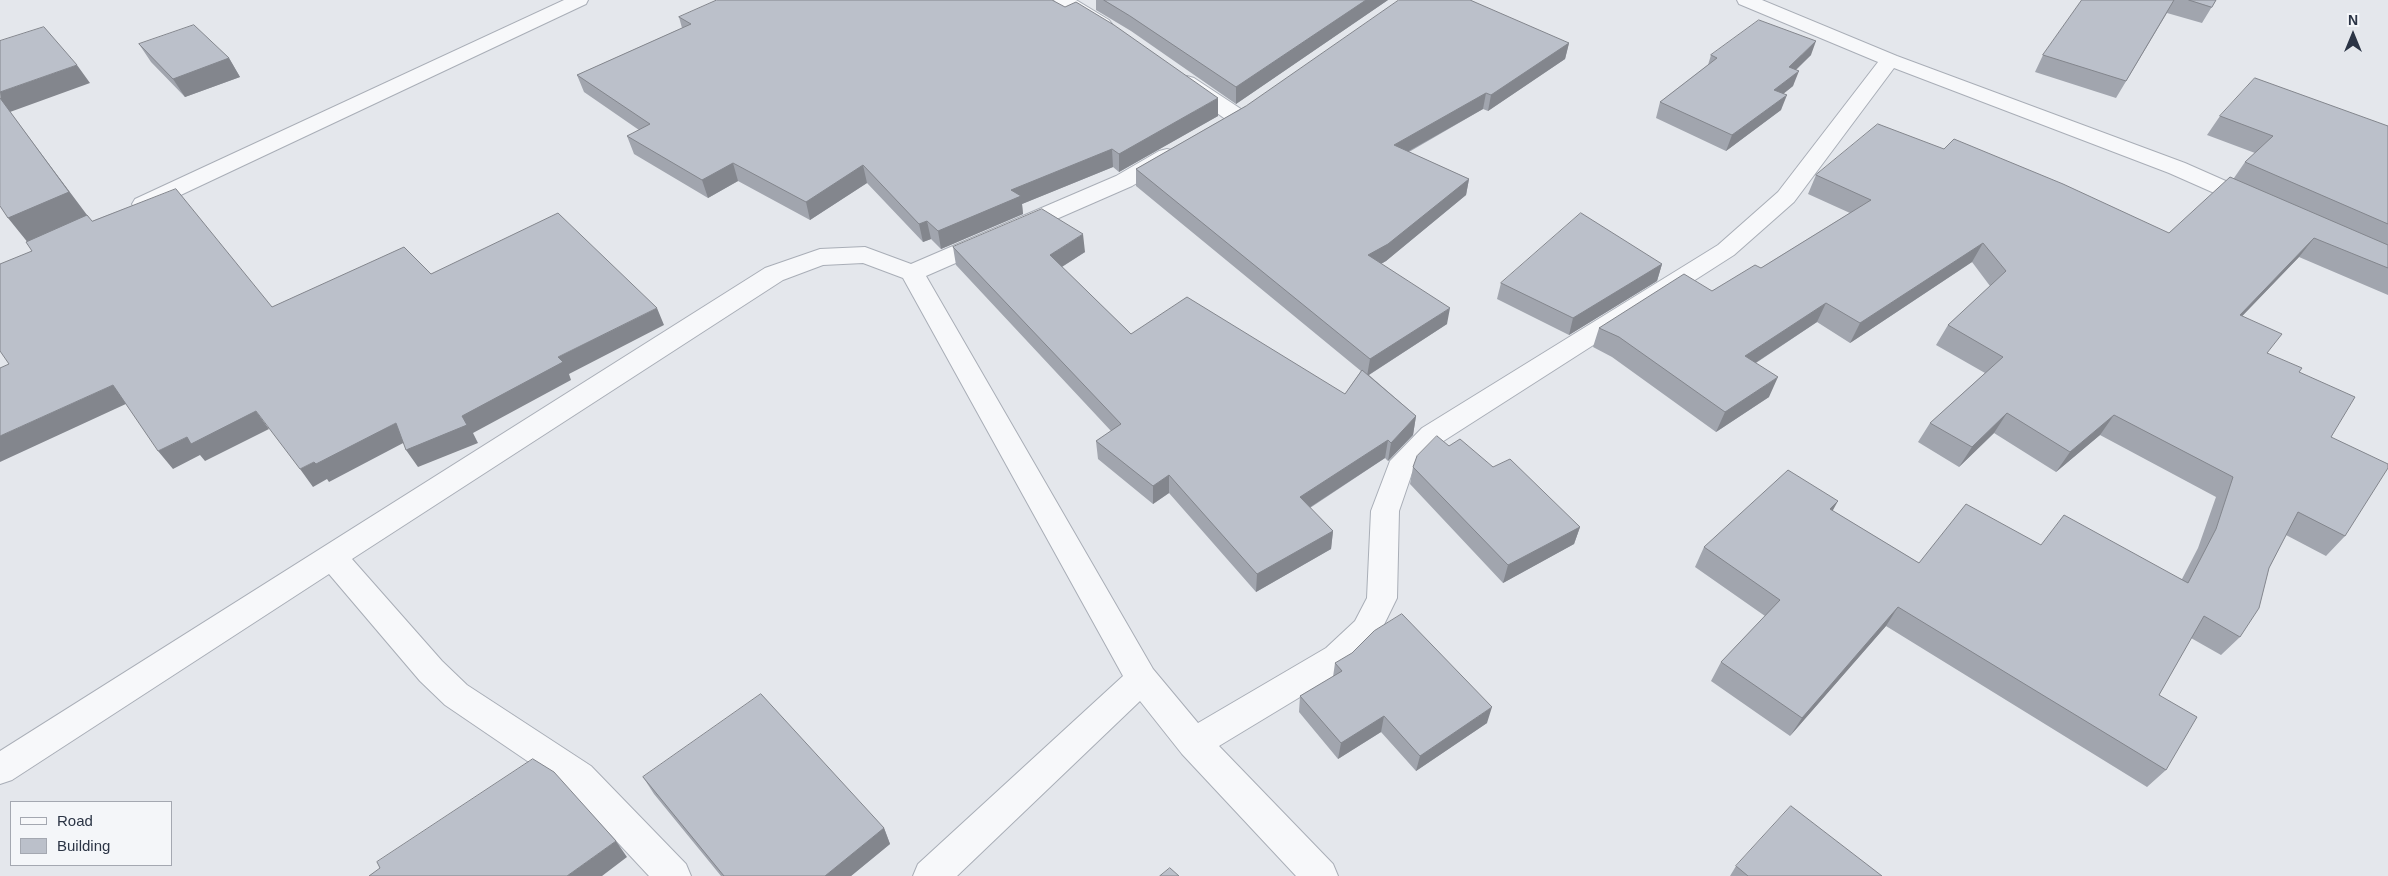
<!DOCTYPE html>
<style>
body{margin:0}
#map{position:relative;width:2388px;height:876px;overflow:hidden;background:#e4e7ec;font-family:Helvetica,sans-serif}
canvas{display:block}
.legend{position:absolute;left:10px;top:801px;width:162px;height:65px;box-sizing:border-box;background:#f4f6f9;border:1px solid #a4a8b1;margin:0;padding:6px 9px;list-style:none;font-size:15px;color:#2b3445}
.legend li{display:flex;align-items:center;gap:10px;height:25px}
.legend b{width:25px;border:1px solid #a4a8b1}
.north{position:absolute;left:2328px;top:10px;width:50px;height:50px;-webkit-text-stroke:4px #f4f6f9;paint-order:stroke;rotate:0deg;font-size:14px;font-weight:700;line-height:20px;text-align:center;color:#2b3445}
.north::after{content:'';display:block;margin:auto;width:18px;height:22px;background:#2b3445;clip-path:polygon(50% 0,100% 100%,50% 72%,0 100%)}
</style>
<div id="map">
<canvas width="2388" height="876"></canvas>
<ul class="legend">
<li><b style="height:6px;background:#f7f8fa"></b>Road</li>
<li><b style="height:14px;background:#bbc0ca"></b>Building</li>
</ul>
<div class="north">N</div>
</div>
<script>
const context = document.querySelector('canvas').getContext('2d');
context.lineJoin = 'round';
function trace(path, color, width, dash) {
  context.strokeStyle = color;
  context.lineWidth = width;
  context.lineCap = dash ? 'butt' : 'round';
  context.setLineDash(dash || []);
  context.stroke(path);
}
function paint(path, color) {
  context.fillStyle = color;
  context.fill(path, 'evenodd');
}
const minor = new Path2D(`
 M 564,0 L 588,0 L 586,4 L 151,209 L 143,211 L 135,209 L 132,204 L 135,199 Z
 M 1054,0 L 1076,0 L 1109,20 L 1112,24 L 1109,28 L 1102,30 L 1095,28 L 1056,4 Z
 M 1737,0 L 1762,0 L 1897,56 L 2185,163 L 2262,197 L 2265,202 L 2262,207 L 2254,209 L 2246,207 L 2169,173 L 1894,68 L 1794,202 L 1734,255 L 1442,442 L 1412,473 L 1399,511 L 1397,598 L 1377,639 L 1348,668 L 1219,746 L 1333,864 L 1338,876 L 1296,876 L 1182,754 L 1140,701 L 957,876 L 913,876 L 918,864 L 1123,676 L 903,278 L 863,263 L 823,265 L 783,280 L 352,559 L 442,661 L 467,685 L 591,766 L 686,864 L 691,876 L 649,876 L 567,788 L 445,705 L 420,681 L 329,574 L 12,780 L 0,784 L 0,751 L 765,268 L 820,249 L 865,247 L 911,264 L 1116,176 L 1159,151 L 1167,149 L 1175,151 L 1178,156 L 1175,161 L 1132,186 L 926,276 L 1153,669 L 1198,723 L 1326,648 L 1355,621 L 1367,598 L 1371,511 L 1390,461 L 1422,428 L 1718,245 L 1778,192 L 1878,62 L 1739,4 Z
 M 1187,76 L 1194,78 L 1244,111 L 1247,116 L 1244,121 L 1236,122 L 1228,121 L 1180,86 L 1177,82 L 1180,78 Z`);
const wall = new Path2D(`
 M 1096,0 L 1388,0 L 1236,104 L 1131,31 L 1096,10 Z
 M 2082,0 L 2216,0 L 2202,23 L 2167,13 L 2116,98 L 2035,72 L 2043,55 Z
 M 679,17 L 1218,116 L 1119,172 L 1113,167 L 1022,204 L 1023,214 L 941,249 L 931,239 L 923,242 L 867,183 L 810,220 L 738,181 L 708,198 L 634,154 L 627,136 L 639,130 L 584,92 L 577,75 L 682,28 Z
 M 1569,43 L 1565,59 L 1488,111 L 1483,109 L 1409,152 L 1469,179 L 1466,195 L 1386,261 L 1381,264 L 1447,324 L 1369,375 L 1416,416 L 1413,435 L 1388,461 L 1385,458 L 1310,508 L 1333,531 L 1331,549 L 1256,592 L 1169,493 L 1153,504 L 1098,459 L 1096,441 L 1111,431 L 956,265 L 953,247 L 1085,252 L 1062,267 L 1131,334 L 1345,394 L 1361,371 L 1136,186 L 1136,169 L 1246,106 Z
 M 139,44 L 229,58 L 240,77 L 185,97 L 151,62 Z
 M 1711,55 L 1811,55 L 1796,70 L 1793,86 L 1783,94 L 1781,110 L 1726,151 L 1656,118 L 1660,102 L 1708,65 Z
 M 2220,116 L 2388,126 L 2388,295 L 2299,257 L 2242,316 L 2267,353 L 2299,372 L 2331,437 L 2345,536 L 2326,556 L 2286,535 L 2269,568 L 2240,637 L 2221,655 L 2191,638 L 2159,695 L 2166,770 L 2147,787 L 1886,626 L 1790,736 L 1711,681 L 1721,662 L 1765,616 L 1695,567 L 1704,547 L 1833,511 L 1919,563 L 2041,545 L 2182,579 L 2198,548 L 2216,497 L 2100,435 L 2056,472 L 1994,433 L 1959,467 L 1918,442 L 1930,423 L 1985,373 L 1936,345 L 1948,325 L 1990,286 L 1972,262 L 1850,343 L 1817,322 L 1756,363 L 1769,397 L 1716,432 L 1612,357 L 1593,347 L 1599,328 L 1712,291 L 1761,268 L 1850,213 L 1808,194 L 1816,175 L 2169,233 L 2234,178 L 2245,162 L 2255,153 L 2207,135 Z
 M 1662,264 L 1657,281 L 1569,335 L 1497,299 L 1501,283 Z
 M 1449,446 L 1493,467 L 1580,527 L 1574,544 L 1503,583 L 1410,484 L 1413,467 Z
 M 1335,663 L 1487,723 L 1416,771 L 1381,732 L 1338,759 L 1299,712 L 1300,696 L 1333,677 Z
 M 643,777 L 884,828 L 890,844 L 851,876 L 721,876 L 654,794 Z
 M 1736,866 L 1882,876 L 1730,876 Z`);
const shadedWall = new Path2D(`
 M 1366,0 L 1388,0 L 1236,104 L 1236,87 Z
 M 1816,41 L 1811,55 L 1783,82 L 1789,67 Z
 M 1569,43 L 1565,59 L 1488,111 L 1491,95 Z
 M 229,58 L 240,77 L 185,97 L 173,79 Z
 M 77,65 L 90,83 L 10,112 L 105,239 L 29,244 L 8,218 L 0,92 Z
 M 1799,71 L 1793,86 L 1768,106 L 1774,90 Z
 M 1486,93 L 1483,109 L 1391,161 L 1394,145 Z
 M 1787,95 L 1781,110 L 1726,151 L 1732,135 Z
 M 1218,98 L 1218,116 L 1119,172 L 1119,154 Z
 M 1112,149 L 1113,167 L 1022,204 L 1023,214 L 941,249 L 938,231 L 1011,190 Z
 M 733,163 L 738,181 L 708,198 L 702,180 Z
 M 863,165 L 867,183 L 810,220 L 806,202 Z
 M 1469,179 L 1466,195 L 1386,261 L 1366,272 L 1368,255 Z
 M 927,221 L 931,239 L 923,242 L 919,224 Z
 M 1083,234 L 1085,252 L 1052,273 L 1050,255 Z
 M 2314,238 L 2299,257 L 2224,335 L 2240,315 Z
 M 1983,243 L 1972,262 L 1850,343 L 1860,323 Z
 M 1662,264 L 1657,281 L 1569,335 L 1573,318 Z
 M 1826,303 L 1817,322 L 1737,375 L 1745,356 Z
 M 657,308 L 664,325 L 569,374 L 571,380 L 473,433 L 478,443 L 418,467 L 406,450 L 558,357 Z
 M 1450,308 L 1447,324 L 1367,376 L 1370,359 Z
 M 1778,377 L 1769,397 L 1716,432 L 1725,412 Z
 M 113,385 L 128,403 L 0,462 L 0,436 Z
 M 256,411 L 269,429 L 205,461 L 200,455 L 173,469 L 158,451 L 187,437 Z
 M 2007,413 L 1994,433 L 1959,467 L 1972,447 Z
 M 2114,415 L 2100,435 L 2056,472 L 2070,452 Z
 M 1416,416 L 1413,435 L 1388,461 L 1391,443 Z
 M 396,423 L 407,441 L 329,482 L 327,479 L 313,487 L 300,469 L 314,462 Z
 M 1388,440 L 1385,458 L 1298,515 L 1300,497 Z
 M 1169,475 L 1169,493 L 1153,504 L 1153,486 Z
 M 1838,501 L 1827,521 L 1830,509 Z
 M 1580,527 L 1574,544 L 1503,583 L 1508,565 Z
 M 1333,531 L 1331,549 L 1256,592 L 1257,574 Z
 M 1898,607 L 1886,626 L 1790,736 L 1802,718 Z
 M 1492,707 L 1487,723 L 1416,771 L 1420,756 Z
 M 1384,716 L 1381,732 L 1338,759 L 1341,743 Z
 M 884,828 L 890,844 L 851,876 L 825,876 Z
 M 616,841 L 627,857 L 602,876 L 567,876 Z`);
const building = new Path2D(`
 M 717,0 L 1052,0 L 1065,7 L 1076,2 L 1114,25 L 1218,98 L 1119,154 L 1112,149 L 1011,190 L 1021,196 L 938,231 L 927,221 L 919,224 L 863,165 L 806,202 L 733,163 L 702,180 L 627,136 L 650,124 L 577,75 L 691,24 L 679,17 Z
 M 1104,0 L 1366,0 L 1236,87 L 1130,16 Z
 M 1399,0 L 1470,0 L 1569,43 L 1491,95 L 1486,93 L 1394,145 L 1469,179 L 1388,244 L 1368,255 L 1450,308 L 1370,359 L 1136,169 L 1246,106 Z
 M 2082,0 L 2174,0 L 2126,81 L 2043,55 Z
 M 2189,0 L 2216,0 L 2212,7 Z
 M 1759,20 L 1816,41 L 1789,67 L 1799,71 L 1774,90 L 1787,95 L 1732,135 L 1660,102 L 1717,58 L 1711,55 Z
 M 194,25 L 229,58 L 173,79 L 139,44 Z
 M 44,27 L 77,65 L 0,92 L 0,41 Z
 M 2255,78 L 2388,126 L 2388,224 L 2245,162 L 2273,136 L 2220,116 Z
 M 0,98 L 69,192 L 8,218 L 0,206 Z
 M 1878,124 L 1944,149 L 1954,139 L 2063,184 L 2169,233 L 2230,177 L 2388,245 L 2388,268 L 2314,238 L 2240,315 L 2282,334 L 2267,353 L 2302,368 L 2299,372 L 2355,397 L 2331,437 L 2388,464 L 2388,468 L 2345,536 L 2298,512 L 2269,568 L 2259,608 L 2240,637 L 2204,616 L 2159,695 L 2197,717 L 2166,770 L 1898,607 L 1802,718 L 1721,662 L 1780,600 L 1704,547 L 1788,470 L 1838,501 L 1830,509 L 1919,563 L 1966,504 L 2041,545 L 2064,515 L 2188,583 L 2216,529 L 2233,477 L 2114,415 L 2070,452 L 2007,413 L 1972,447 L 1930,423 L 2003,357 L 1948,325 L 2006,271 L 1983,243 L 1860,323 L 1826,303 L 1745,356 L 1778,377 L 1725,412 L 1619,337 L 1599,328 L 1684,274 L 1712,291 L 1755,265 L 1761,268 L 1871,200 L 1816,175 Z
 M 176,189 L 272,307 L 404,247 L 431,274 L 558,213 L 657,308 L 558,357 L 563,362 L 462,416 L 467,425 L 406,450 L 396,423 L 316,464 L 314,462 L 300,469 L 256,411 L 191,444 L 187,437 L 158,451 L 113,385 L 0,436 L 0,368 L 9,364 L 0,351 L 0,264 L 32,251 L 26,242 L 87,215 L 92,221 Z
 M 1042,209 L 1083,234 L 1050,255 L 1131,334 L 1187,297 L 1345,394 L 1362,370 L 1416,416 L 1391,443 L 1388,440 L 1300,497 L 1333,531 L 1257,574 L 1169,475 L 1153,486 L 1096,441 L 1121,424 L 953,247 Z
 M 1581,213 L 1662,264 L 1573,318 L 1501,283 Z
 M 1437,436 L 1449,446 L 1460,439 L 1493,467 L 1510,459 L 1580,527 L 1508,565 L 1413,467 L 1417,456 Z
 M 1402,614 L 1492,707 L 1420,756 L 1384,716 L 1341,743 L 1300,696 L 1342,671 L 1335,663 L 1352,653 L 1374,631 Z
 M 761,694 L 884,828 L 825,876 L 724,876 L 643,777 Z
 M 533,759 L 554,772 L 616,841 L 567,876 L 369,876 L 380,868 L 377,862 Z
 M 1791,806 L 1882,876 L 1748,876 L 1736,866 Z
 M 1170,868 L 1179,876 L 1160,876 Z`);
trace(minor, '#a9aeb7', 2);
paint(minor, '#f7f8fa');
paint(wall, '#a1a5ae');
paint(shadedWall, '#83868d');
paint(building, '#bbc0ca');
trace(building, '#83868d', 1);
</script>
